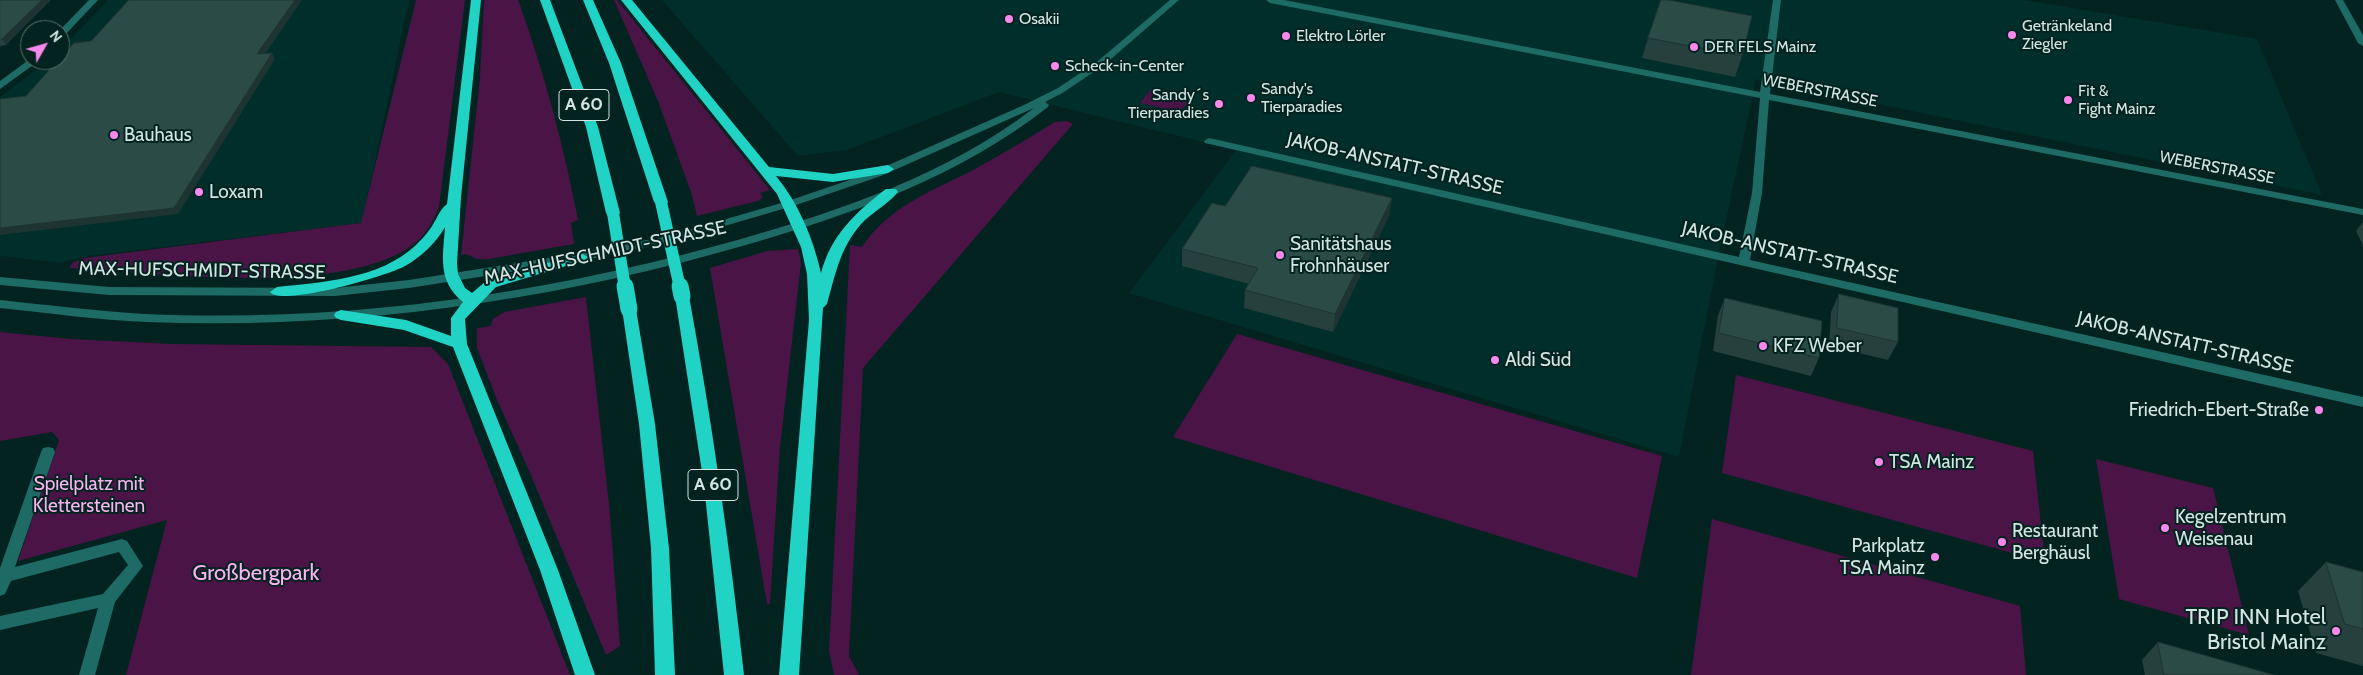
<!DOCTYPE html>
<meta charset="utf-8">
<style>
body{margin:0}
#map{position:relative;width:2363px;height:675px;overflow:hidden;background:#032320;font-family:Cabin,sans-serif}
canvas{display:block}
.north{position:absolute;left:20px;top:20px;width:50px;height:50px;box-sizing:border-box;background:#032320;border:1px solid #56716e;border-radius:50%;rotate:52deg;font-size:14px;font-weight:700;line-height:20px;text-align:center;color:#d3e5e2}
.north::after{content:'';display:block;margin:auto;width:18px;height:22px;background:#f888eb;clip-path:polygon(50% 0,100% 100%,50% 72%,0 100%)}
</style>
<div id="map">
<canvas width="2363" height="675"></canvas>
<div class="north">N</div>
</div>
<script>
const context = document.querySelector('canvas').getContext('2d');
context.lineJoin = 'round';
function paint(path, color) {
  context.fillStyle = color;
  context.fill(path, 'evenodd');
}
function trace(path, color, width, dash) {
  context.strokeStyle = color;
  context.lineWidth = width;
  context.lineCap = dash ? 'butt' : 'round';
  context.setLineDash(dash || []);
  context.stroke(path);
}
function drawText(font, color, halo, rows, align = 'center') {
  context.font = font + ' Cabin,sans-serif';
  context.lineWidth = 4;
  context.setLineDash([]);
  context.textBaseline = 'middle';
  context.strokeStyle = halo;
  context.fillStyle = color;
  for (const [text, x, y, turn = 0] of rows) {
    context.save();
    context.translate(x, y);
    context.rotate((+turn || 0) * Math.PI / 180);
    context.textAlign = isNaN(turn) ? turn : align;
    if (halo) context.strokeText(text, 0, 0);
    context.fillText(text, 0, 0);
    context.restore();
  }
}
const built = new Path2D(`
 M 108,0 L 409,0 L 362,223 L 87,256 L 59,263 L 0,256 L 0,97 L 49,60 L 60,60 L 60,50 Z
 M 662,0 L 2024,0 L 2257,39 L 2322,195 L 1756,79 L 1718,258 L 1679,457 L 1129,293 L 1236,150 L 999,92 L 847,150 L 798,156 Z`);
const green = new Path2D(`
 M 416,0 L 465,0 L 439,207 C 433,221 428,232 416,242 C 351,298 154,273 70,268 L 72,263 L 85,258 L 361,223 Z
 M 484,0 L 518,0 L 520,5 C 545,76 564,147 578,220 L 571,223 L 574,244 L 489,259 L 477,259 L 466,254 L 461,255 L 480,77 Z
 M 614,0 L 617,0 L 770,190 L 760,193 L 763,197 L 758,201 L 697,216 L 692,195 L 658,101 Z
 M 1151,89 L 1188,97 L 1186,99 L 1190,100 L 1180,112 L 1140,103 Z
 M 1067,121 L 1073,124 L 863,368 L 849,656 L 859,675 L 834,675 L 829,651 L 850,245 L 862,247 C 888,207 932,191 973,170 C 1001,155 1028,138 1055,122 Z
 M 798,249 L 801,263 L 780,447 L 770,604 L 767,604 L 710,268 L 767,251 Z
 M 586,297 L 609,504 L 620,646 L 606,655 L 527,466 L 497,400 L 477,348 L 477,328 L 491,326 L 493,319 L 504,312 Z
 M 0,332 L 71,339 L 172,344 L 431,347 L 448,364 L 570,675 L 126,675 L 167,520 L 18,561 L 59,440 L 52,432 L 0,441 Z
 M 1237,334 L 1662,456 L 1637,578 L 1173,437 Z
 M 1736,375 L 2033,451 L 2045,562 L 1722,473 Z
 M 2096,459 L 2213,488 L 2249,635 L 2119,599 Z
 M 1712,519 L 2020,606 L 2026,675 L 1691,675 Z`);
const minor = new Path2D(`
 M 89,0 L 98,0 L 63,37 L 60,38 L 60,30 Z
 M 1266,0 L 1284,0 L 1760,92 L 1773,0 L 1781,0 L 1770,94 L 2363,209 L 2363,215 L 1769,100 L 1762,193 L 1750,260 L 2363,397 L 2363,407 L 1205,143 L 1204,141 L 1209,138 L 1739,257 L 1752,193 L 1760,98 L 1270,3 Z
 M 2335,0 L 2343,0 L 2363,35 L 2363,46 L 2358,43 Z
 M 30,59 L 40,60 L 0,89 L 0,81 Z
 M 48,447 L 53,448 L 55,452 L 15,567 L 122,539 L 127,541 L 143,566 L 115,602 L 95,675 L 79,675 L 98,608 L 0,630 L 0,616 L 103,594 L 128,565 L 119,552 L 11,581 L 5,594 L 0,596 L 0,568 L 41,452 L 43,448 Z`);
const tertiary = new Path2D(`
 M 1170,0 L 1179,0 L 1104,65 L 1064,92 L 1045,102 L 1049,105 L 1048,107 C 957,178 855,213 746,245 C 552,301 350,330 147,322 C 97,320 49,313 0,308 L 0,300 C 48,305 96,311 145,314 C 346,323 548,294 741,239 C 845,209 948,174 1034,108 L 881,176 L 793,206 L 673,241 L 581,261 L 409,288 L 335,296 L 109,295 L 0,285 L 0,277 L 109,287 L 335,288 L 409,280 L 581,253 L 667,236 L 785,202 L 873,172 L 1024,105 L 1058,88 L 1098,61 Z`);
const motorway = new Path2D(`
 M 471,0 L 481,0 L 461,197 L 457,263 L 458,274 L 465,288 L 472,293 L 486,281 L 581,253 L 588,257 L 586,260 L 496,287 L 465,319 L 467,344 L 558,570 L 595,675 L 575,675 L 540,570 L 453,347 L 404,330 L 341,320 L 336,318 L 334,315 L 336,312 L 341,310 L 406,320 L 451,336 L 451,318 L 463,302 C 437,281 443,256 445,227 C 436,243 421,257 405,266 C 388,276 280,307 270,292 L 277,287 C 323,282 379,279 415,246 C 420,241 426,235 430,229 C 436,221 439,210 447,204 Z
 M 540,0 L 550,0 L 598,127 L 620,213 L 618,216 L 608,216 L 606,213 L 586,127 Z
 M 583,0 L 593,0 L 621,63 L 668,202 L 666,205 L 661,206 L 654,202 L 609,63 Z
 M 621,0 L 632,0 L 769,167 L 833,174 L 888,165 L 894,169 L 888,173 L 833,182 L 776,176 C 799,204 813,238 821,273 C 831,235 856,212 886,189 L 896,189 L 898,192 C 889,203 875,211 865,220 C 841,244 836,272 827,304 L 823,308 L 799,675 L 779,675 L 809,320 L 807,274 L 801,247 L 777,194 Z
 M 682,291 L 689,296 C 712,422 730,548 744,675 L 724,675 L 704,485 L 675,296 Z
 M 629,304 L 634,306 L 636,309 L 655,424 L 669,548 L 675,675 L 655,675 L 651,548 L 639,424 L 622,309 L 624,306 Z`);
const motorwayBridgeFar1 = new Path2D(`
 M 661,202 L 680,288
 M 613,213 L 625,288`);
const motorwayBridge = new Path2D(`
 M 625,286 L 629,309
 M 680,286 L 682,296`);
const wall = new Path2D(`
 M 0,0 L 6,45 L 0,46 Z
 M 1648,38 L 1742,56 L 1735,77 L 1642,58 Z
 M 1392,198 L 1389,216 L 1333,332 L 1244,308 L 1245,290 L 1249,284 L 1182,266 L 1182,249 L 1225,206 Z
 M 2363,222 L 2363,245 L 2356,231 Z
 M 1839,294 L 1898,342 L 1888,360 L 1829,346 L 1831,312 Z
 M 1725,298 L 1819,358 L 1811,376 L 1713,351 L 1718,315 Z
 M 2326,562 L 2363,572 L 2363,666 L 2316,653 L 2298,591 Z
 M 2158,642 L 2274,675 L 2145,675 L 2142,660 Z`);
const shadedWall = new Path2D(`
 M 42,0 L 51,0 L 6,45 L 2,39 Z
 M 295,0 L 302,0 L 261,60 L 257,54 Z
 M 272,53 L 275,59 L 178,214 L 0,235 L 0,228 Z
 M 1392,198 L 1389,216 L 1333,332 L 1335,314 Z`);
const building = new Path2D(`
 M 0,0 L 42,0 L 2,39 L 0,40 Z
 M 129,0 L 295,0 L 257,54 L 272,53 L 174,208 L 0,228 L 0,99 L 26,96 L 58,60 L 60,60 L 60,58 L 74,43 L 91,41 Z
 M 1661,0 L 1669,0 L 1752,16 L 1742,56 L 1648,38 Z
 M 1252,166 L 1392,198 L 1335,314 L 1245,290 L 1258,268 L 1182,249 L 1212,203 L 1225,206 Z
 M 1839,294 L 1898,308 L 1898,342 L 1837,328 Z
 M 1725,298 L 1822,321 L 1819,358 L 1719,333 Z
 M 2326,562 L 2363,572 L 2363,629 L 2345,624 Z
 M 2158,642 L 2274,675 L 2164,675 Z`);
const markers = [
 [1009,19,5,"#f888eb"],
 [2012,35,5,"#f888eb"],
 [1286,36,5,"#f888eb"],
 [1694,47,5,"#f888eb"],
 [1055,66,5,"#f888eb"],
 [1251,98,5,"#f888eb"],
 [2068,100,5,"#f888eb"],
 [1219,104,5,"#f888eb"],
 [114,135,5,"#f888eb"],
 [199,192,5,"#f888eb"],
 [1280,255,5,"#f888eb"],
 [1763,346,5,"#f888eb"],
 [1495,360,5,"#f888eb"],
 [2319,410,5,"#f888eb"],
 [1879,462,5,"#f888eb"],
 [2165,528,5,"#f888eb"],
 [2002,542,5,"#f888eb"],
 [1935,557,5,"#f888eb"],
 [2336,631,5,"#f888eb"]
];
const farPoinames = [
 ["Osakii",1019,19],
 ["Getränkeland",2022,26],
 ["Ziegler",2022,44],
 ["Elektro Lörler",1296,36],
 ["DER FELS Mainz",1704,47],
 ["Scheck-in-Center",1065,66],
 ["Sandy's",1261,89],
 ["Tierparadies",1261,107],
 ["Fit &",2078,91],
 ["Fight Mainz",2078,109],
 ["Sandy´s",1209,95,"right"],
 ["Tierparadies",1209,113,"right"]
];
const farStreetnames = [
 ["WEBERSTRASSE",1820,91,11],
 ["WEBERSTRASSE",2217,168,11]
];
const shields = [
 [584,105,50],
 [713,485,50]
];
const shieldNames = [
 ["A 60",584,105],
 ["A 60",713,485]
];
const poiNames = [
 ["Bauhaus",124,135],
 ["Loxam",209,192],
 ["Sanitätshaus",1290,244],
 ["Frohnhäuser",1290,266],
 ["KFZ Weber",1773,346],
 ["Aldi Süd",1505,360],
 ["Friedrich-Ebert-Straße",2309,410,"right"],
 ["TSA Mainz",1889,462],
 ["Kegelzentrum",2175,517],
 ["Weisenau",2175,539],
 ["Restaurant",2012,531],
 ["Berghäusl",2012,553],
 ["Parkplatz",1925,546,"right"],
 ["TSA Mainz",1925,568,"right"]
];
const streetNames = [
 ["JAKOB-ANSTATT-STRASSE",1395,164,13],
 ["MAX-HUFSCHMIDT-STRASSE",605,253,-12],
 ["JAKOB-ANSTATT-STRASSE",1790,253,13],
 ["MAX-HUFSCHMIDT-STRASSE",202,271,1],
 ["JAKOB-ANSTATT-STRASSE",2185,343,13]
];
const parkNames = [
 ["Spielplatz mit",89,484],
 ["Klettersteinen",89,506]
];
const nearParknames = [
 ["Großbergpark",256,574]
];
const nearPoinames = [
 ["TRIP INN Hotel",2326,618],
 ["Bristol Mainz",2326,643]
];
paint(built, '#002e2a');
paint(green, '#4a1446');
paint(minor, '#1d6b64');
paint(tertiary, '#1d6b64');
paint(motorway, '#20d3c5');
trace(motorwayBridgeFar1, '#20d3c5', 12);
trace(motorwayBridge, '#20d3c5', 17);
paint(wall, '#25403d');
paint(shadedWall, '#1e3432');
paint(building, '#2b4b47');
trace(building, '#1e3432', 1);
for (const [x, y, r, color] of markers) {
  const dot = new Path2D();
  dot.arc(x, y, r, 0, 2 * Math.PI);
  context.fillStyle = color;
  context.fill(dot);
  trace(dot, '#032320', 2);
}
drawText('16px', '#d3e5e2', '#032320', farPoinames, 'left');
drawText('16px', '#d3e5e2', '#032320', farStreetnames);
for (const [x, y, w] of shields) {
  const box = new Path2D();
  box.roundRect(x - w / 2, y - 15.5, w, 31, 4);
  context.fillStyle = '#032320';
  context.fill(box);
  trace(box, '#d3e5e2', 1);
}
drawText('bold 18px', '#d3e5e2', null, shieldNames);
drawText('19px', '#d3e5e2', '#032320', poiNames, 'left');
drawText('19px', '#d3e5e2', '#032320', streetNames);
drawText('19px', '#f8b4ee', '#032320', parkNames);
drawText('22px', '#f8b4ee', '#032320', nearParknames);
drawText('22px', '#d3e5e2', '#032320', nearPoinames, 'right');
</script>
